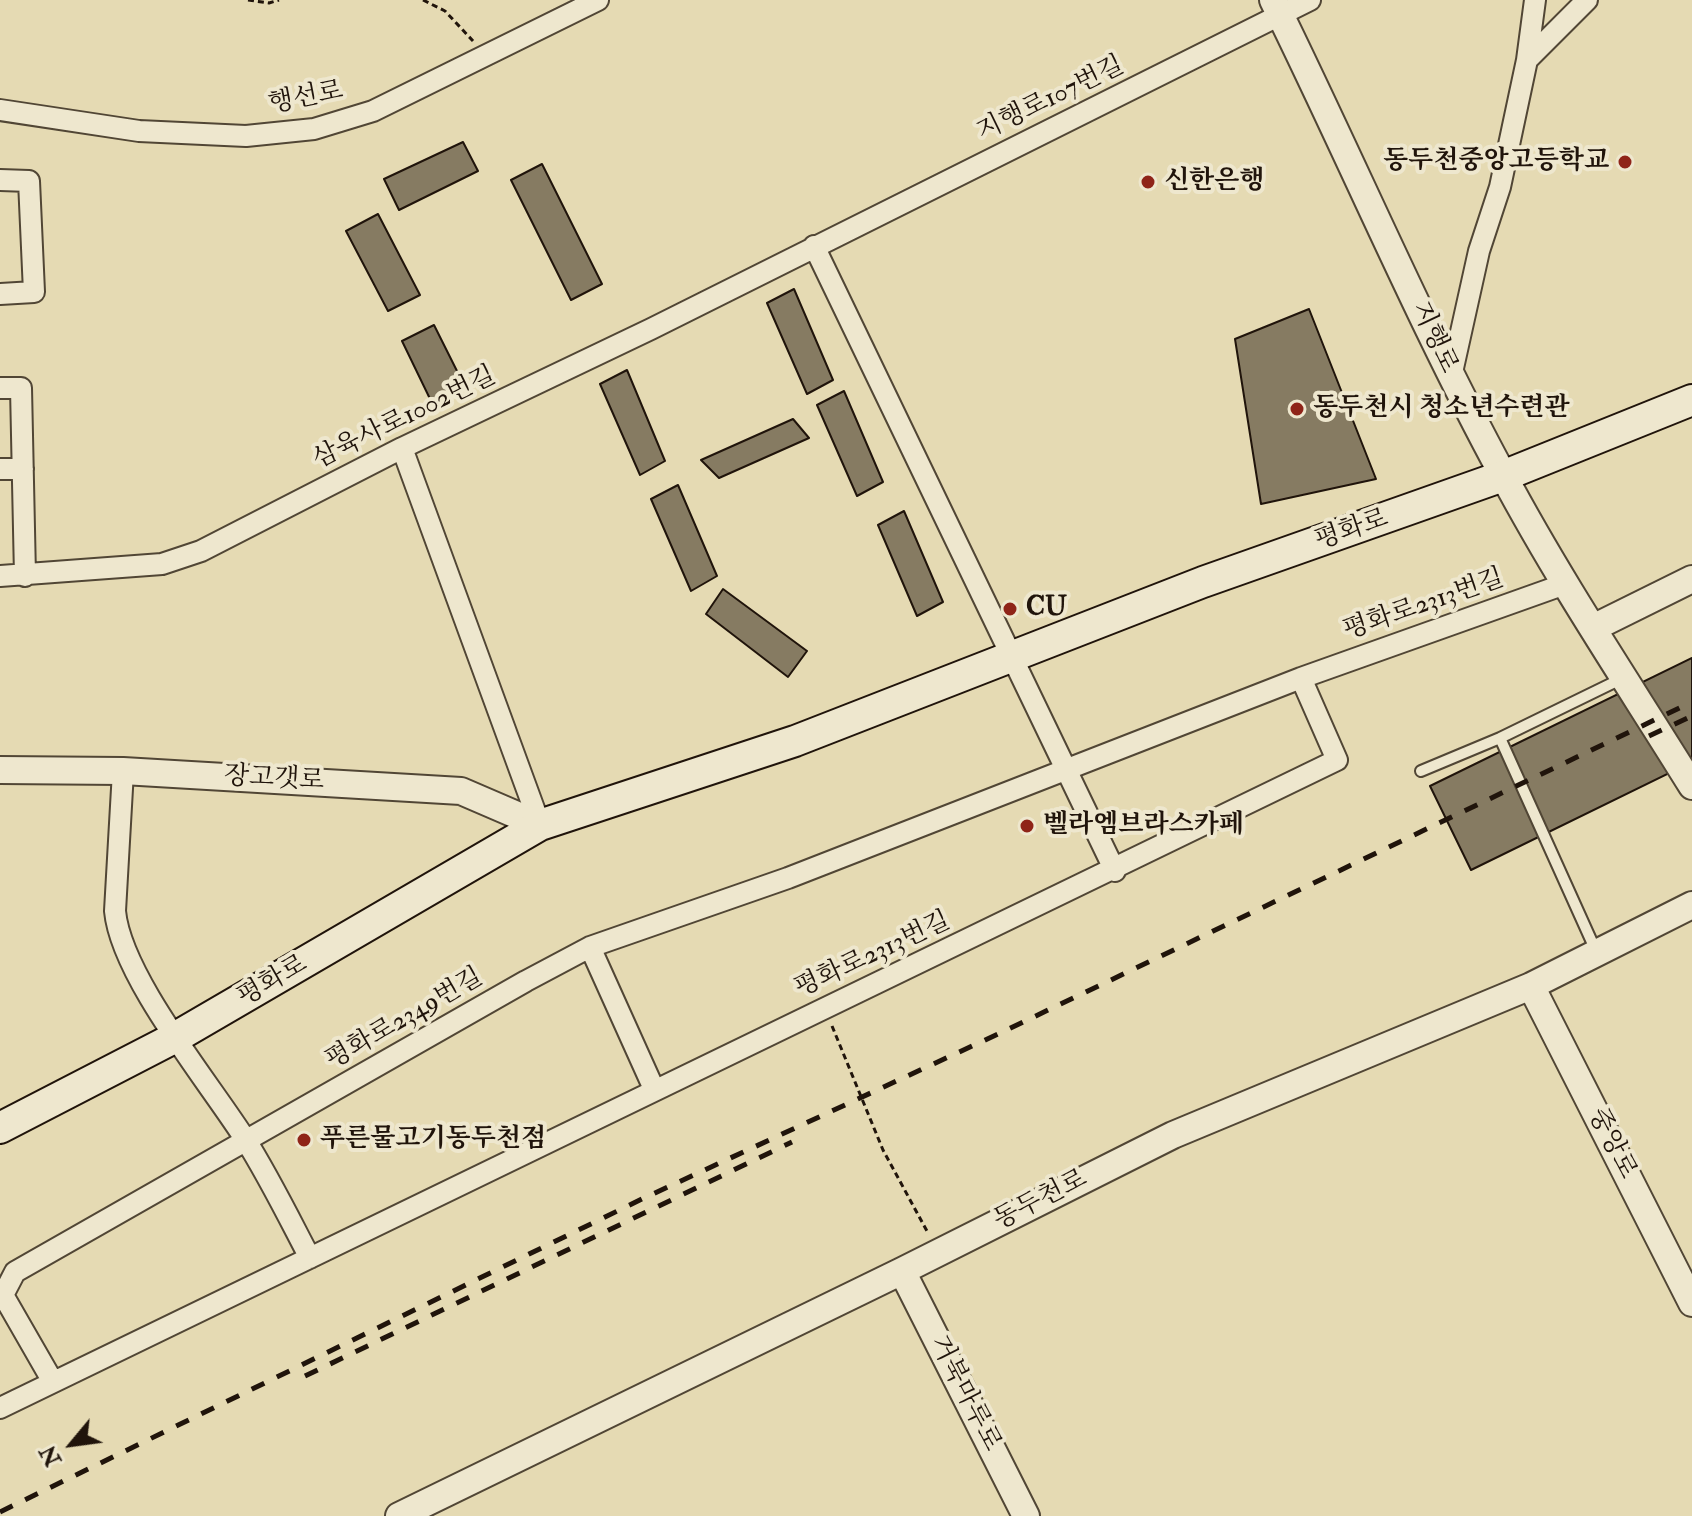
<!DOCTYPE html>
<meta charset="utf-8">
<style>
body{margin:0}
#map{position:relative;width:1692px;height:1516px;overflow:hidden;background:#e5dab3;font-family:"IM FELL Double Pica",serif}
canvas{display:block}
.north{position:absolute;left:32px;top:1404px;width:80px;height:80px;-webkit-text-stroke:6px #eee7ce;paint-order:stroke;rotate:241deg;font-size:22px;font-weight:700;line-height:32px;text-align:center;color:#20140b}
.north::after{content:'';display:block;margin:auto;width:28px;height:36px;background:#20140b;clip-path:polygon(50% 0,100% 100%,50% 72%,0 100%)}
</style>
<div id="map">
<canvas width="1692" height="1516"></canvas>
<div class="north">N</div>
</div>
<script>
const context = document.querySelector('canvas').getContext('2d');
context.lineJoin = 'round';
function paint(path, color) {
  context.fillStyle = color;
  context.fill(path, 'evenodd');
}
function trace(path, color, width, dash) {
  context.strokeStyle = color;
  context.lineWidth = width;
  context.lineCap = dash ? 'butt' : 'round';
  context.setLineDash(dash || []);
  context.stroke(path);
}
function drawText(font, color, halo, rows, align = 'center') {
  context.font = font + ' "IM FELL Double Pica","Noto Serif KR",serif';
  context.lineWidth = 8;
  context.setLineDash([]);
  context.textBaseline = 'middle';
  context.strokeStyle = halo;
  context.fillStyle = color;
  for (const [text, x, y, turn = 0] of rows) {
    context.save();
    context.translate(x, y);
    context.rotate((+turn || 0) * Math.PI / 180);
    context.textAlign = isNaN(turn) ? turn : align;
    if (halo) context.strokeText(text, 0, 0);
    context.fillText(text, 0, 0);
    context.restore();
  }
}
const building = new Path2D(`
 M 463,142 L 478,171 L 399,210 L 384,179 Z
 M 542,164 L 602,284 L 571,300 L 511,180 Z
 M 378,214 L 420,295 L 388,311 L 346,231 Z
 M 794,289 L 833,380 L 807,394 L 767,303 Z
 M 1309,309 L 1376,479 L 1261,504 L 1235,339 Z
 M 434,325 L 465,387 L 432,403 L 402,341 Z
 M 627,370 L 665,461 L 640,475 L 600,384 Z
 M 844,391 L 883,482 L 857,496 L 817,405 Z
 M 793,419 L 809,438 L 719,478 L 701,460 Z
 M 678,485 L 717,576 L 691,591 L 651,499 Z
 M 904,511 L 943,602 L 917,616 L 878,525 Z
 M 723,589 L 807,651 L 788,677 L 706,614 Z
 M 1692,658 L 1692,762 L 1471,870 L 1430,786 Z`);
const path = new Path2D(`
 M 248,0 L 269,3 L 279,0
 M 423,0 L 445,11 L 473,41
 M 832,1026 L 883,1150 L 928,1233`);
const service = new Path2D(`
 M 1500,738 L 1596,951
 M 1421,771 L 1500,738 L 1623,678`);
const minor = new Path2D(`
 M 1527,60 L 1535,0
 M 0,110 L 139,131 L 246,136 L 314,129 L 373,111 L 598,0
 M 0,180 L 29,181 L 34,292 L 0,294
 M 814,246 L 1115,871
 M 1451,377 L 1479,251 L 1500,187 L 1527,60 L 1587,0
 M 0,388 L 21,388 L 25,576
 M 402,448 L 540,825
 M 0,469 L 23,469
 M 0,576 L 162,564 L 201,551 L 402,448 L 651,329 L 1310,0
 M 123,771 L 115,911 C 121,976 208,1081 245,1139 C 269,1177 289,1218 310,1258
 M 590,947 L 654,1089
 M 53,1382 L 3,1295 L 15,1272 L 526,981 L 590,947 L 788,878 L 1301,678 L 1565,584
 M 0,1408 L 1337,760 L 1301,678`);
const tertiary = new Path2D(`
 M 1273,0 C 1351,158 1419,320 1503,475 C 1560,582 1628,683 1692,786
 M 1593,628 L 1692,579
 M 0,770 L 123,771 L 461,791 L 540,825
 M 1531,986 L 1692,1303
 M 902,1271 L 1026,1516
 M 399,1516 L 902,1271 L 1173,1135 L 1531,986 L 1692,905`);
const secondary = new Path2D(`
 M 0,1128 L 176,1037 L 540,825 L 795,741 L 1203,582 L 1503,476 L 1692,400`);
const rail = new Path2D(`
 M 1649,736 L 1692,716
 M 305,1376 L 792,1142
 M 0,1512 L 642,1199 L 998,1034 L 1692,702`);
const markers = [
 [1625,162,8,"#8f2418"],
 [1148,182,8,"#8f2418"],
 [1297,409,8,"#8f2418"],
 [1010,609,8,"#8f2418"],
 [1027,826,8,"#8f2418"],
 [304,1140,8,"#8f2418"]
];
const streetNames = [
 ["행선로",306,99,-11],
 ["지행로107번길",1051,100,-26],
 ["지행로",1433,338,65],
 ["삼육사로1002번길",405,419,-26],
 ["평화로",1352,531,-19],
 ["평화로2313번길",1424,606,-19],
 ["장고갯로",274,780,3],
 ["평화로2313번길",873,956,-25],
 ["평화로",273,982,-30],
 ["평화로2349번길",405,1020,-30],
 ["중앙로",1611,1144,63],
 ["동두천로",1041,1201,-27],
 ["거북마루로",964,1394,63]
];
const poiNames = [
 ["동두천중앙고등학교",1609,162,"right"],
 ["신한은행",1164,182],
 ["동두천시 청소년수련관",1313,409],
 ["CU",1026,609],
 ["벨라엠브라스카페",1043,826],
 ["푸른물고기동두천점",320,1140]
];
paint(building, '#867b62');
trace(building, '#20140b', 2);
trace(service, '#514635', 14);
trace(minor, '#514635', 24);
trace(tertiary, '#514635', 30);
trace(secondary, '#20140b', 34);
trace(path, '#20140b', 3, [6, 4]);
trace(service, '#eee7ce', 10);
trace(minor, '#eee7ce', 20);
trace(tertiary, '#eee7ce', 26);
trace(secondary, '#eee7ce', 30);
trace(rail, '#20140b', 5, [14, 14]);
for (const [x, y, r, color] of markers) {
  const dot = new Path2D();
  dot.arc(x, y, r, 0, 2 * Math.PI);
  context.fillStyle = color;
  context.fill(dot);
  trace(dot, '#eee7ce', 3);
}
drawText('26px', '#20140b', '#eee7ce', streetNames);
drawText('bold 26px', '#20140b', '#eee7ce', poiNames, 'left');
</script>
